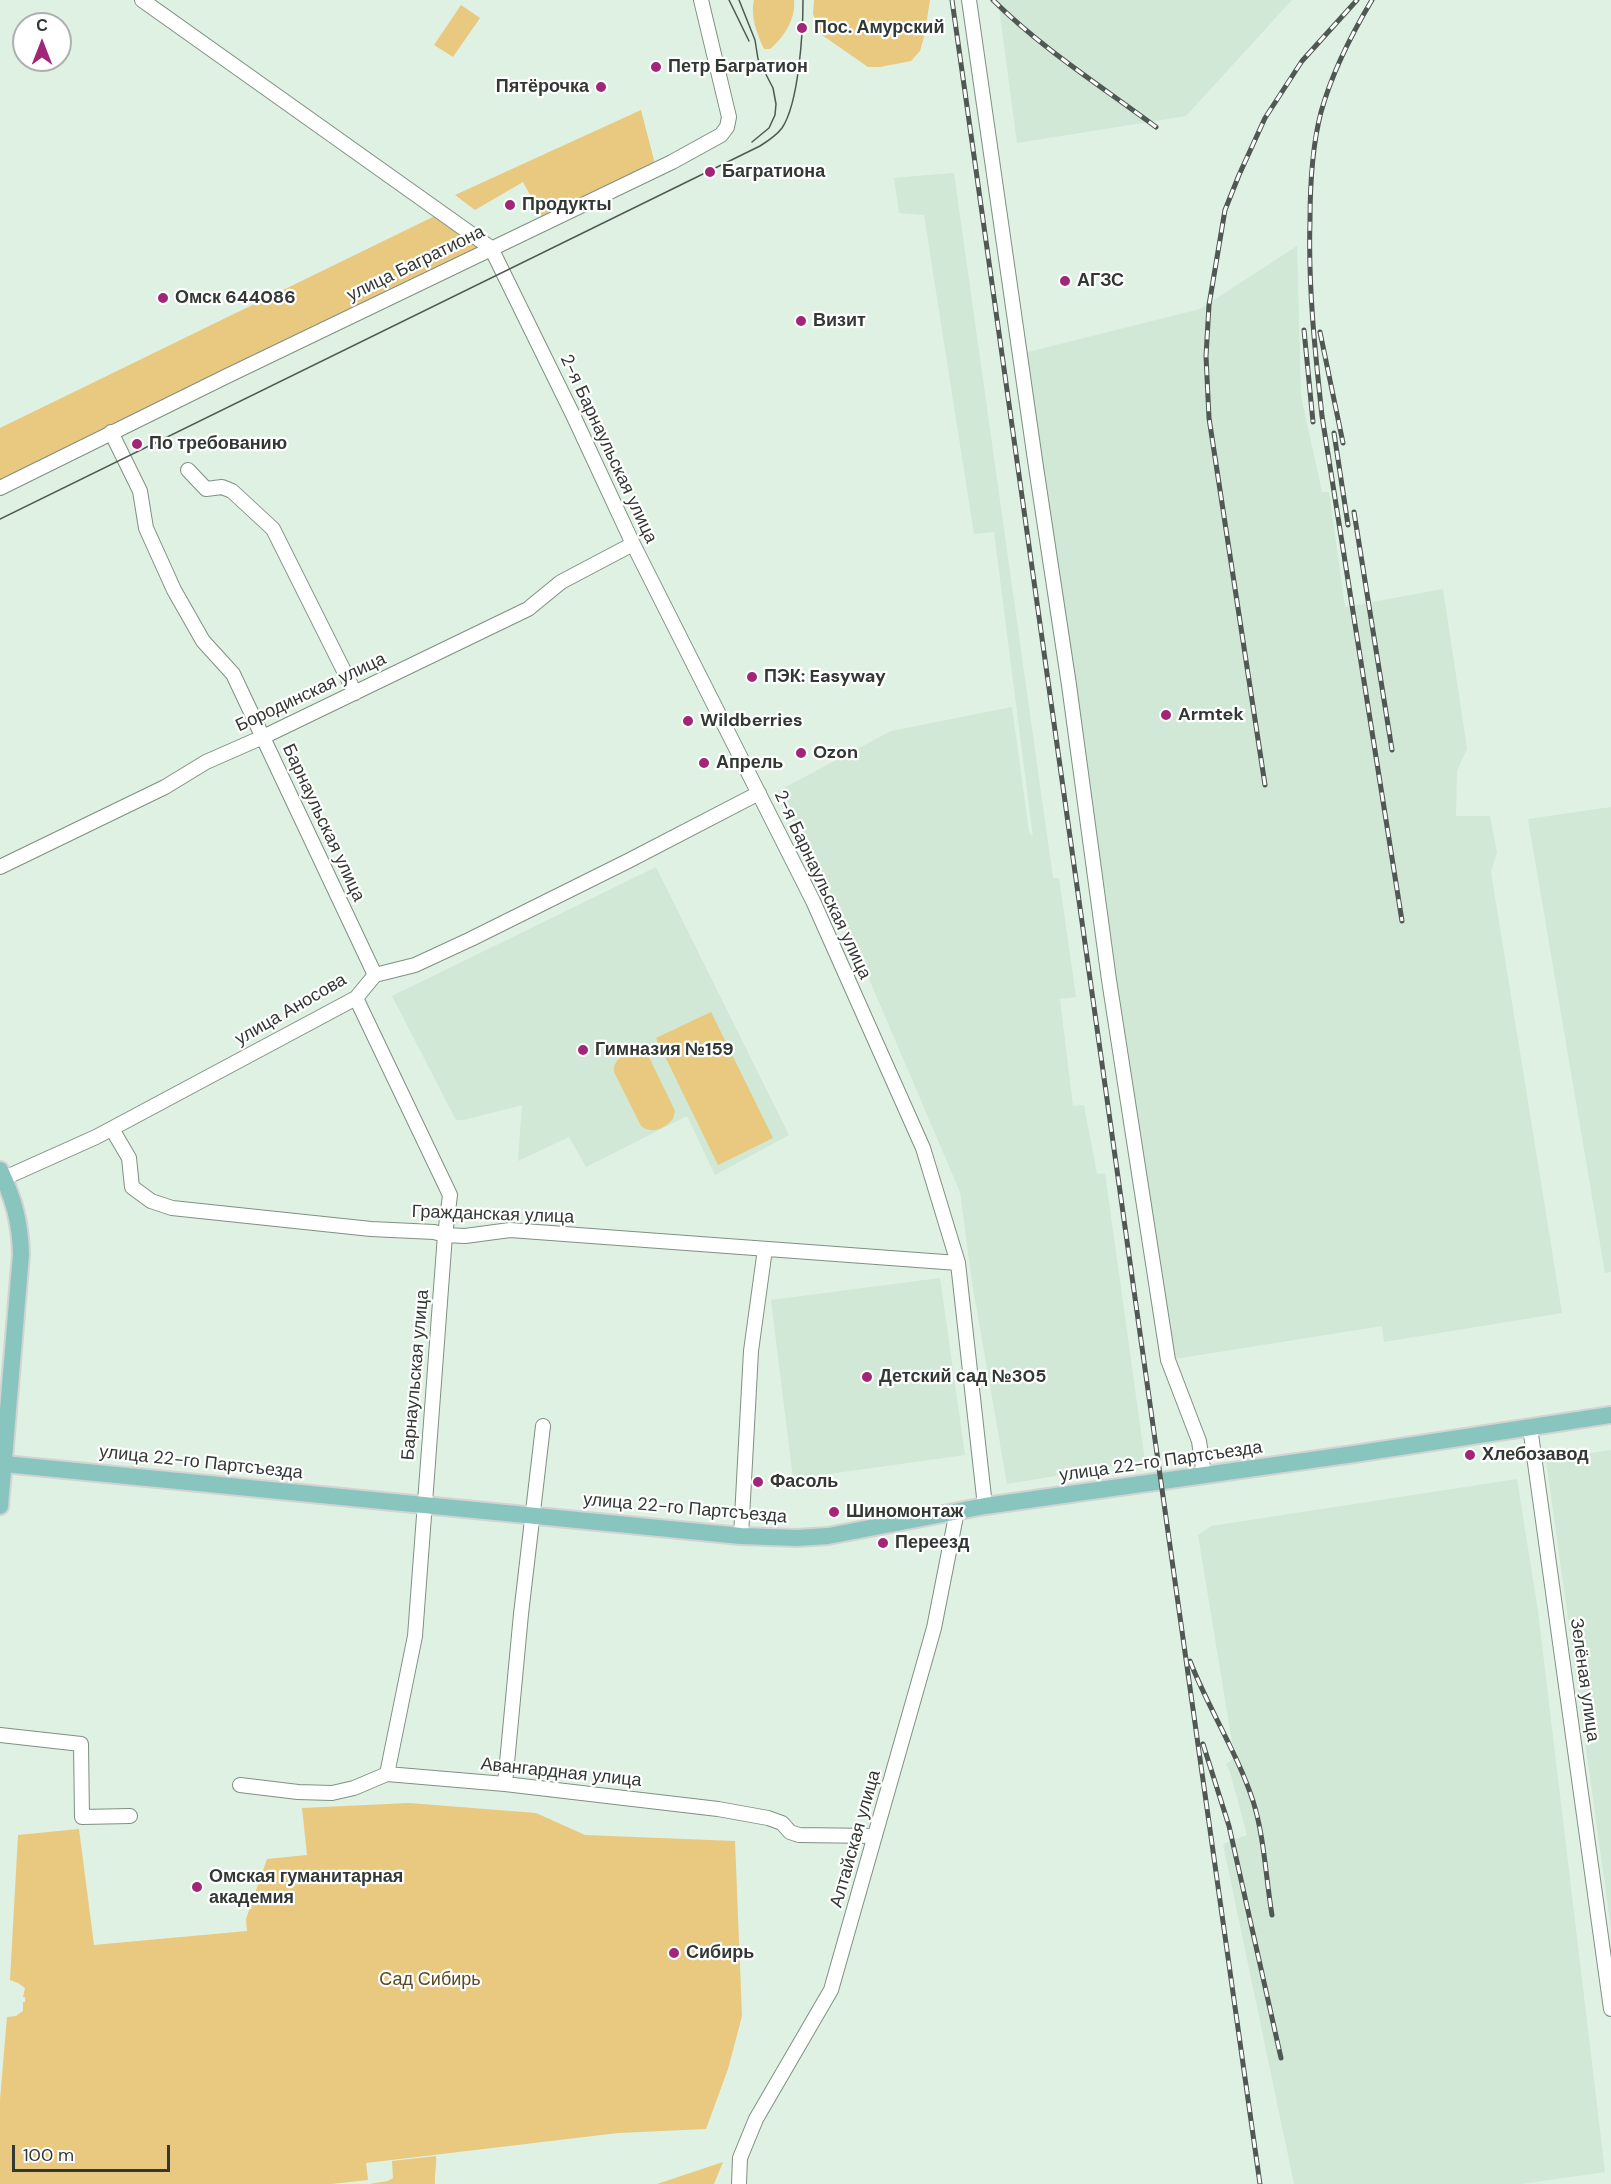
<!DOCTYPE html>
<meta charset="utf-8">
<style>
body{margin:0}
#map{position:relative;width:1611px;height:2184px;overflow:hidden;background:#dff1e3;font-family:"DM Sans",sans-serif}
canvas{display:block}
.north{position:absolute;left:12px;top:12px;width:60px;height:60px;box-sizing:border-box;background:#fff;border:2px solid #adb0ae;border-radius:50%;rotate:0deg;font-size:16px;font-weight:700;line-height:24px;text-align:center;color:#323934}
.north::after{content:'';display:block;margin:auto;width:21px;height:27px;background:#a32577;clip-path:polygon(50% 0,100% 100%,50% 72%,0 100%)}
.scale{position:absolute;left:12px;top:2145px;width:158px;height:27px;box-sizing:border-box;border:3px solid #323934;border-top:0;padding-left:8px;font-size:18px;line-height:21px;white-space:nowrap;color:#323934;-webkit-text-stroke:4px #fff;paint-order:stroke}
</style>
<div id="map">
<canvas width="1611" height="2184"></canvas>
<div class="north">С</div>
<div class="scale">100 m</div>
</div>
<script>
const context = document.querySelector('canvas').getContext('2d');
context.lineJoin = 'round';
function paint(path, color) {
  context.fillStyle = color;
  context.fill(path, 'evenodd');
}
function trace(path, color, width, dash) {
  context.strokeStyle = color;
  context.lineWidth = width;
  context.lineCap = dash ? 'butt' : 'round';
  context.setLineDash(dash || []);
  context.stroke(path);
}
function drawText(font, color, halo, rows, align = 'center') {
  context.font = font + ' "DM Sans",sans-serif';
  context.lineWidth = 4.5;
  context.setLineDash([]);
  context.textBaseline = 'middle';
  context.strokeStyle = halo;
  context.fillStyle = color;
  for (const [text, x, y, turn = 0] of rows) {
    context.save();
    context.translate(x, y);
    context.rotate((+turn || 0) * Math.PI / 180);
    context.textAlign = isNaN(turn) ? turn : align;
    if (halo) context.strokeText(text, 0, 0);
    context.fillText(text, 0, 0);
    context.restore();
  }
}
const built = new Path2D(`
 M 998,0 L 1292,0 L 1186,116 L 1017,143 Z
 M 954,173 L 1053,878 L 1059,878 L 1076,997 L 1060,999 L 1073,1106 L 1084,1105 L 1097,1174 L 1105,1173 L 1145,1461 L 1007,1484 L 972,1282 L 960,1192 L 840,911 L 778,791 L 891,731 L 1012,707 L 1029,832 L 1033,837 L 994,532 L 974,534 L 924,215 L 899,213 L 894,178 Z
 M 1297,246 L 1301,396 L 1322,492 L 1329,492 L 1345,607 L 1443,589 L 1467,749 L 1457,771 L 1456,816 L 1490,816 L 1497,852 L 1491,872 L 1562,1313 L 1384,1342 L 1382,1326 L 1168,1360 L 1020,354 L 1200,309 Z
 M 1611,807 L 1611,1272 L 1605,1273 L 1528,819 Z
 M 656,867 L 789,1135 L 715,1175 L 687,1116 L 586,1167 L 569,1137 L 518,1161 L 522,1105 L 464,1120 L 456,1120 L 392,996 Z
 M 940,1278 L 965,1455 L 793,1479 L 771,1300 Z
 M 1611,1450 L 1611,1929 L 1546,1460 Z
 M 1517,1479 L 1538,1611 L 1605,2172 L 1522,2184 L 1294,2184 L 1223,1844 L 1247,1835 L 1230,1772 L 1226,1764 L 1238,1755 L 1232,1742 L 1198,1535 L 1211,1526 Z`);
const green = new Path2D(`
 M 754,0 L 794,0 C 796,19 784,37 770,49 L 764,49 C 757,34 750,16 754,0 Z
 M 814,0 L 930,0 L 924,37 L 920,51 L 911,61 L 880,67 L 868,67 L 822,35 L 813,14 Z
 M 461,5 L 480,18 L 453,57 L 434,45 Z
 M 641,110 L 655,164 L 543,219 L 523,182 L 475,210 L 455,195 Z
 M 445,211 L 480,244 L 479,249 L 0,483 L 0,428 Z
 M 711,1012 L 773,1138 L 718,1165 L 656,1038 Z
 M 637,1050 L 648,1055 L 675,1111 L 673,1119 C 664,1128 654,1135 641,1126 L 614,1072 C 613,1058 626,1054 637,1050 Z
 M 409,1803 L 536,1813 L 585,1835 L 735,1841 L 742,2016 L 728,2069 L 706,2129 L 618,2133 L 366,2163 L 368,2180 L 331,2184 L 0,2184 L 0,2100 L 7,2017 L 16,2016 L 23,2011 L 23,2002 L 25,2002 L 25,1997 L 23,1997 L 25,1988 L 18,1983 L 10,1980 L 18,1835 L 79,1829 L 94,1945 L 247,1931 L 246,1919 L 267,1859 L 307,1855 L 302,1808 Z
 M 436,2156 C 437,2166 434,2174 435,2184 L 369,2184 L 388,2181 L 393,2178 L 392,2161 Z
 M 723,2162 L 714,2184 L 657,2184 Z`);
const minor = new Path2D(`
 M 142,0 L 491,248 L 573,415 L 633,544 L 813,901 L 923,1148 L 958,1263 L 985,1506
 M 969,0 L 1036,467 L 1069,685 L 1109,980 L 1168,1360 L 1199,1441 L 1204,1475
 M 111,432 L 140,491 L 146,528 L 174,590 L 203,641 L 233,674 L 375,975
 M 188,470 L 206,489 L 222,487 L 232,491 L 273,529 L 355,693
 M 0,488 L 227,376 L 672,162 L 721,135 L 727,127 L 729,117 L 701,0
 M 0,867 L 165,787 L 206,762 L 263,737 L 528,609 L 561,582 L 633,544
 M 356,998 L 450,1195 L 445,1235 L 415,1636 L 387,1774
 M 112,1129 L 129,1158 L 132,1187 L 151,1201 L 172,1208 L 371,1229 L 434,1232 L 445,1235 L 465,1236 L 510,1230 L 958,1263
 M 0,1180 L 96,1137 L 356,998 L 375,975 L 415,965 L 471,939 L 628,861 L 759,793
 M 1530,1427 L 1611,2009
 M 741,1536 L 751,1351 L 765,1249
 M 0,1735 L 81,1744 L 82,1817 L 130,1816
 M 505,1784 L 521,1614 L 543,1426
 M 240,1785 L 298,1792 L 332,1793 L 354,1788 L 387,1774 L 505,1784 L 718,1809 L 768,1818 L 782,1823 L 790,1832 L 799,1835 L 875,1836
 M 739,2184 L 740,2158 L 756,2119 L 831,1990 L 934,1628 L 957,1511`);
const major = new Path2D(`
 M 0,1170 C 14,1200 20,1221 21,1254 L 0,1506
 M 4,1464 L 741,1536 L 797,1538 L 828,1536 L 985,1506 L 1354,1454 L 1611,1415`);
const tram = new Path2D(`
 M 729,0 L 749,41
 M 739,0 L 755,40 L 758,59 L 773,88 L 776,104 L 775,115 L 769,128 L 752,142
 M 0,519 L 760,146 C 768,141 776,136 782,128 C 799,103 803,31 803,0`);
const rail = new Path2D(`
 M 952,0 L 1260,2184
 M 993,0 C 1041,48 1101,86 1156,127
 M 1372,0 C 1351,35 1332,73 1321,112 C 1312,147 1310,184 1310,221 C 1308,286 1315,351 1322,416 L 1402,921
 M 1304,330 L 1313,422
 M 1320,332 L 1343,443
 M 1334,433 L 1348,525
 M 1354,512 L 1392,750
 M 1265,785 L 1209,418 L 1206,356 L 1209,305 L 1225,210 L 1239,175 L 1265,118 L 1302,61 L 1357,0
 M 1190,1661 C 1208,1708 1237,1752 1253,1801 C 1264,1835 1266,1879 1272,1915
 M 1203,1744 L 1229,1826 L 1281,2058`);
const markers = [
 [802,28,6,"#a32577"],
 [656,67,6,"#a32577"],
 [601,87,6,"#a32577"],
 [710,172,6,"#a32577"],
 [510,205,6,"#a32577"],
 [1065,281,6,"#a32577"],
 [163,298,6,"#a32577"],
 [801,321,6,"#a32577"],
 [137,444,6,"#a32577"],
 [752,677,6,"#a32577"],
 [1166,715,6,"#a32577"],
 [688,721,6,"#a32577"],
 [801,753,6,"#a32577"],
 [704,763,6,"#a32577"],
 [583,1050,6,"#a32577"],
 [867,1377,6,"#a32577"],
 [1470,1455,6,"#a32577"],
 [758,1482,6,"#a32577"],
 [834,1512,6,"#a32577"],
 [883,1543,6,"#a32577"],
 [197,1887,6,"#a32577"],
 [674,1953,6,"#a32577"]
];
const poiNames = [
 ["Пос. Амурский",814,28],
 ["Петр Багратион",668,67],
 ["Пятёрочка",589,87,"right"],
 ["Багратиона",722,172],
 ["Продукты",522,205],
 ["АГЗС",1077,281],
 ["Омск 644086",175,298],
 ["Визит",813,321],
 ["По требованию",149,444],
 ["ПЭК: Easyway",764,677],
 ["Armtek",1178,715],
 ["Wildberries",700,721],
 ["Ozon",813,753],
 ["Апрель",716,763],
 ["Гимназия №159",595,1050],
 ["Детский сад №305",879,1377],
 ["Хлебозавод",1482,1455],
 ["Фасоль",770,1482],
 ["Шиномонтаж",846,1512],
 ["Переезд",895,1543],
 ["Омская гуманитарная",209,1877],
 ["академия",209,1898],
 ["Сибирь",686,1953]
];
const streetNames = [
 ["улица Багратиона",416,264,-26],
 ["2-я Барнаульская улица",608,449,65],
 ["Бородинская улица",311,693,-25],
 ["Барнаульская улица",323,823,65],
 ["2-я Барнаульская улица",822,885,65],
 ["улица Аносова",291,1010,-30],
 ["Гражданская улица",493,1215,2],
 ["Барнаульская улица",416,1375,-85],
 ["улица 22-го Партсъезда",1161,1462,-8],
 ["улица 22-го Партсъезда",201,1463,6],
 ["улица 22-го Партсъезда",685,1509,5],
 ["Зелёная улица",1584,1680,82],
 ["Авангардная улица",561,1773,6],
 ["Алтайская улица",856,1839,-74]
];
const parkNames = [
 ["Сад Сибирь",430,1980]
];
paint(built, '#d0e8d5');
paint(green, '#e9c87f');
trace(minor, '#7f9083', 16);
trace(major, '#d2d3d2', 20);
trace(minor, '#fff', 14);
trace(major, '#88c5bf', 16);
trace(tram, '#4f5852', 1.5);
trace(rail, '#4f5852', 5);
trace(rail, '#fff', 3, [9]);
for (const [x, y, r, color] of markers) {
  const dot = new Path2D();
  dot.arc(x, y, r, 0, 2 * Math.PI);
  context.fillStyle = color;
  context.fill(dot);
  trace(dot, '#fff', 2);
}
drawText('bold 18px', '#323934', '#fff', poiNames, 'left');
drawText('18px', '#323934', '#fff', streetNames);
drawText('18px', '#5a481f', '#fff', parkNames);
</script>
